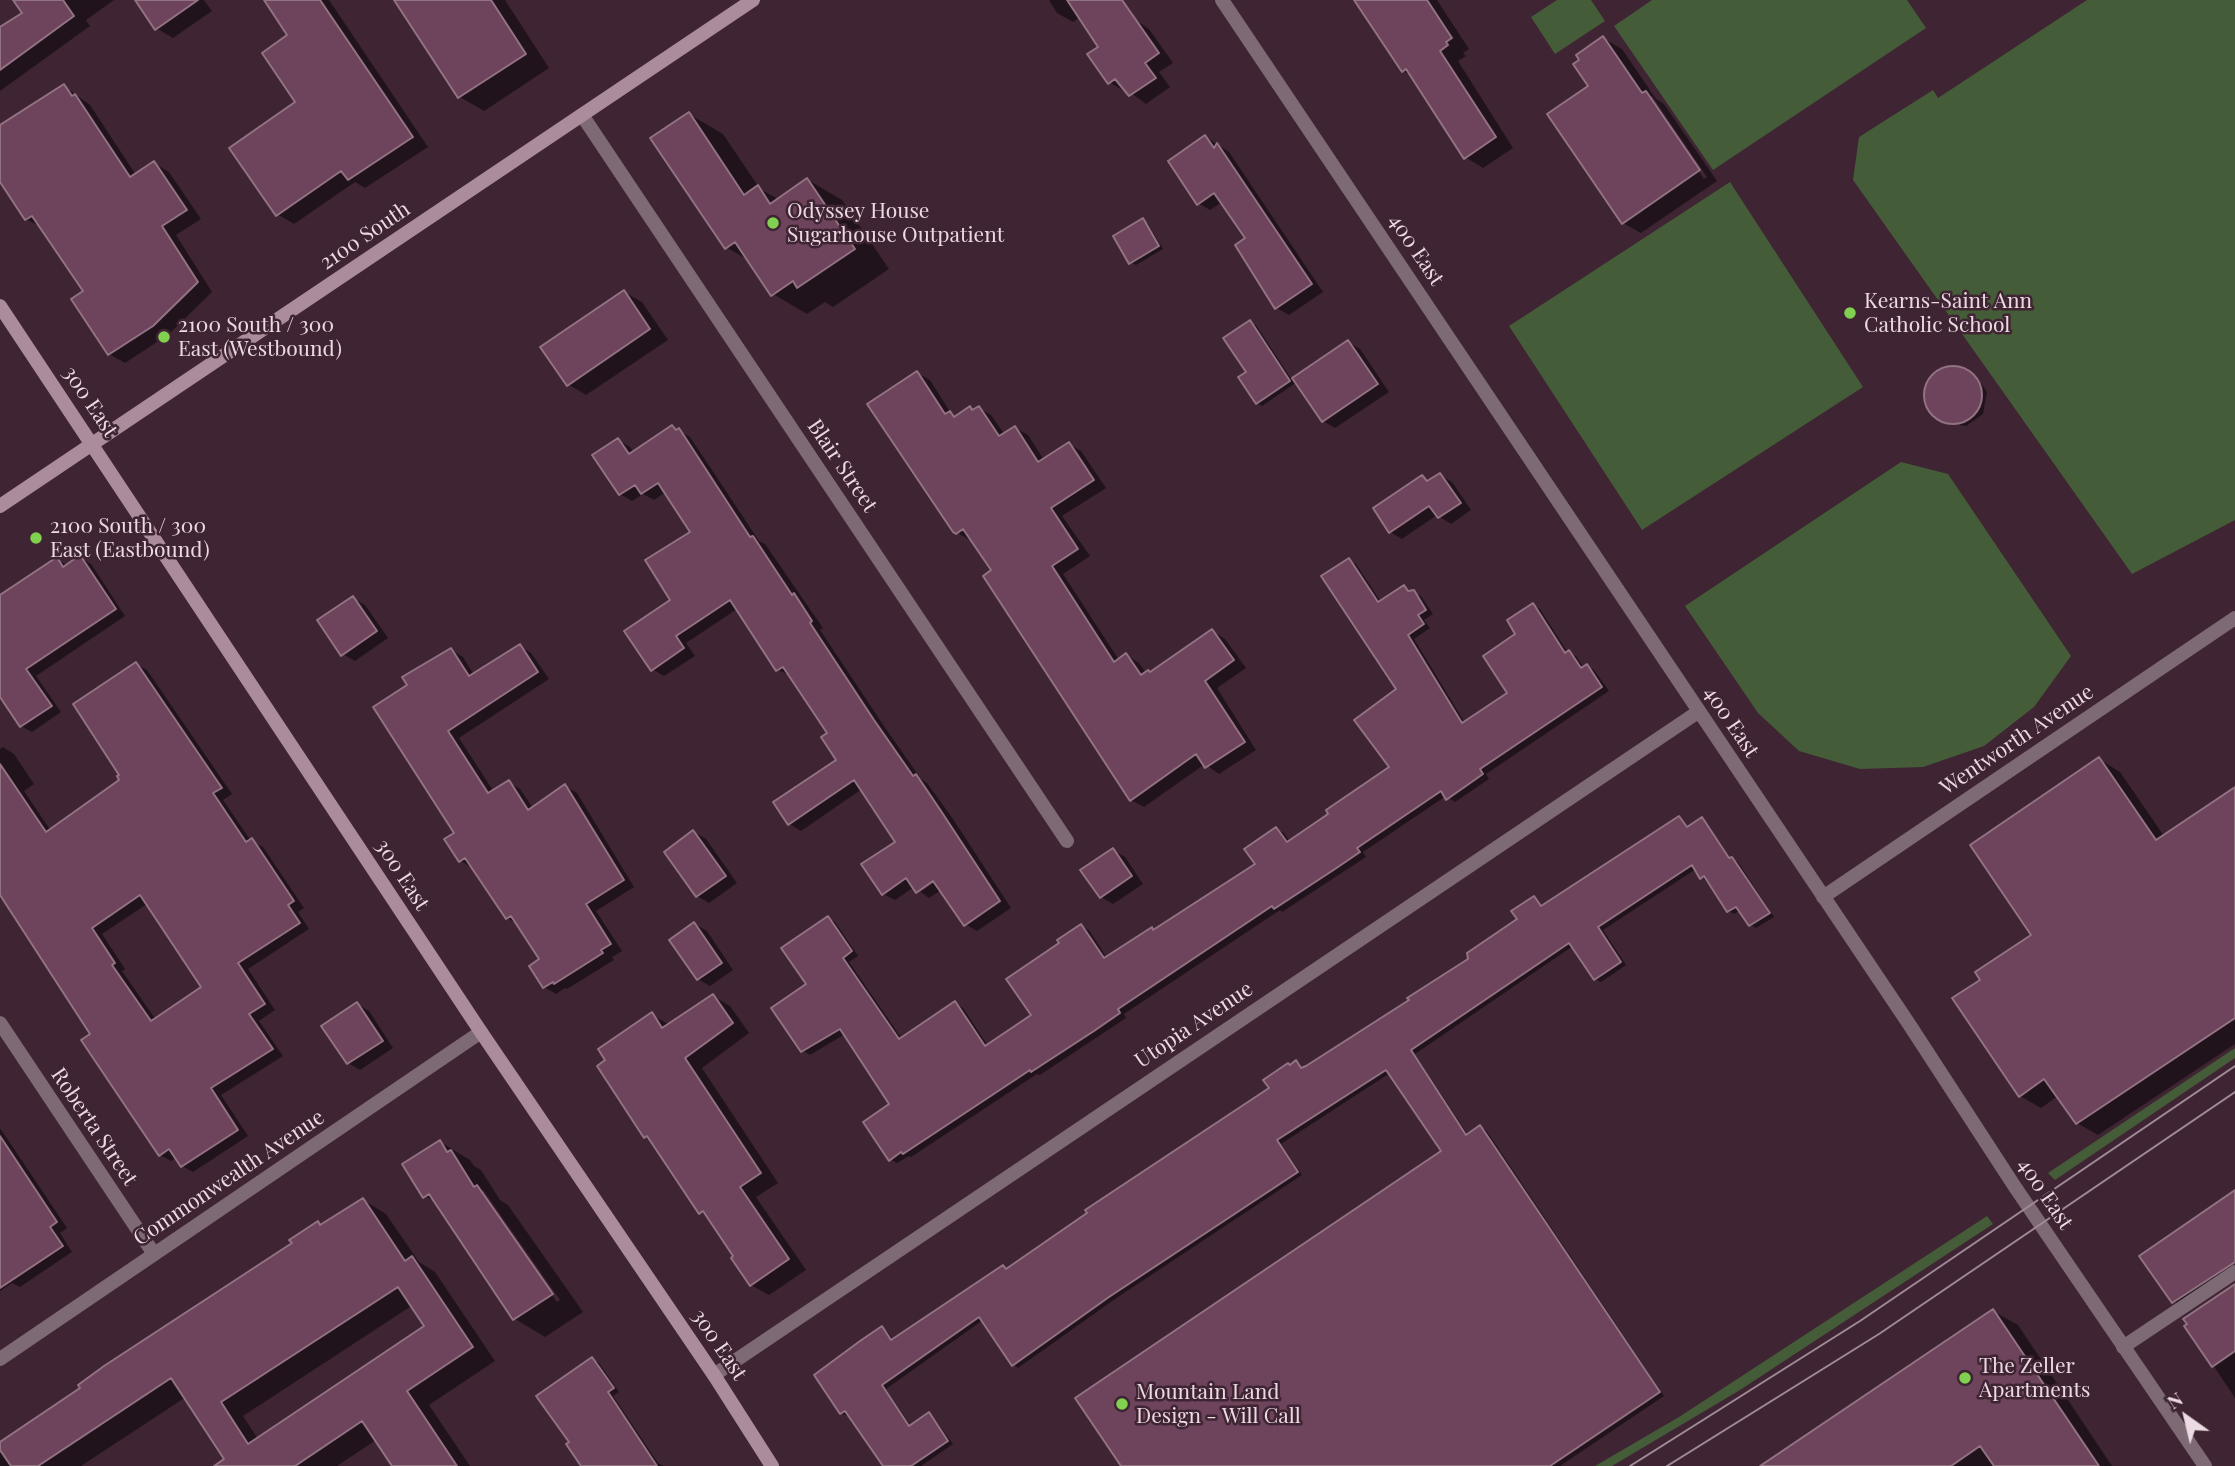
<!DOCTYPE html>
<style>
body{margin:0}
#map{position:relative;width:2235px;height:1466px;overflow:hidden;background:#3f2433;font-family:"Playfair Display",serif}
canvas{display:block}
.north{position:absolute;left:2151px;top:1382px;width:70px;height:70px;-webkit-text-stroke:5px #3f2433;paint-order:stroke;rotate:326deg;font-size:19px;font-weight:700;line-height:28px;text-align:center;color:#ecdae3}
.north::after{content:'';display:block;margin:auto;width:24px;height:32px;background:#ecdae3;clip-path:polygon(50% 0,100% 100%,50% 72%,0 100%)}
</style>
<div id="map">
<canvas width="2235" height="1466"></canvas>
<div class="north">N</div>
</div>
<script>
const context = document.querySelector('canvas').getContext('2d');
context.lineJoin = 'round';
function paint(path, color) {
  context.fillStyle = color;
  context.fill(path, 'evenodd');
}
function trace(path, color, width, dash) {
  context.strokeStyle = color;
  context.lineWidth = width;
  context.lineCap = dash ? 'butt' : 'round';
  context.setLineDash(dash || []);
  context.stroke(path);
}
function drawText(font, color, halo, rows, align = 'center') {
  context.font = font + ' "Playfair Display",serif';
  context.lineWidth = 5;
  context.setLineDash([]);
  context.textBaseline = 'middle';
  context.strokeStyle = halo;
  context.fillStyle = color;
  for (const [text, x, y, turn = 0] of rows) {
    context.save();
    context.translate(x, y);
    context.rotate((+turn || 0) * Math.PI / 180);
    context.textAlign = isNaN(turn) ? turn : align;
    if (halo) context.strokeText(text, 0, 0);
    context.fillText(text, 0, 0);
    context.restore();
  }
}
const green = new Path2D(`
 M 1557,0 L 1591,0 L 1605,21 L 1555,54 L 1531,17 Z
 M 1652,0 L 1907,0 L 1926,28 L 1713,170 L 1614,26 Z
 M 2087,0 L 2235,0 L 2235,520 L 2132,574 L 1853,180 L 1859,137 L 1933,90 L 1938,98 Z
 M 1730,182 L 1863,387 L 1642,530 L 1509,326 Z
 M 1901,462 L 1948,474 L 2071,656 L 2034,707 L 1984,746 L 1923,767 L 1860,769 L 1799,751 L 1758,713 L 1685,606 Z
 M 2235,1048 L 2235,1058 L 2055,1180 L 2048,1173 Z
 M 1987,1216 L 1993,1224 L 1740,1390 L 1612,1466 L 1595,1466 L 1679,1417 Z`);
const shadow = new Path2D(`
 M 32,0 L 114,0 L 86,20 L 90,26 L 0,91 L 0,29 L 25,13 Z
 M 137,0 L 204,0 L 212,11 L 173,38 L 156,28 Z
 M 266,0 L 329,0 L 428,147 L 365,188 L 355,182 L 294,224 L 277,214 L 298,103 L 290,36 Z
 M 396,0 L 505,0 L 549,68 L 484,111 L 460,97 Z
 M 1049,0 L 1106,0 L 1149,29 L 1173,63 L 1159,72 L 1170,87 L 1146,104 L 1127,90 L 1124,91 L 1109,82 L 1101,47 L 1080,17 L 1073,22 L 1057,13 Z
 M 1356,0 L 1437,0 L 1469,49 L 1463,53 L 1466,56 L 1458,61 L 1513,148 L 1483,168 L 1465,157 L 1413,76 L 1403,71 Z
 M 1603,38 L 1622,49 L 1656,99 L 1664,104 L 1717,181 L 1641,233 L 1623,223 ZM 1647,96 L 1652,96 L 1707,177 L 1704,179 Z
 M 64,86 L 90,105 L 136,175 L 154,163 L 169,172 L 201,219 L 176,235 L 212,292 L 169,334 L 125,363 L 109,354 L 85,291 L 43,228 L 26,219 L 0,179 L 0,127 Z
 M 689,114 L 723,134 L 760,189 L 778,199 L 808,180 L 842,200 L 889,269 L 833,307 L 825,302 L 807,314 L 773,294 L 750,261 L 726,247 Z
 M 1206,137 L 1229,152 L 1323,292 L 1289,315 L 1277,308 L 1237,246 L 1248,238 L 1222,202 L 1210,210 L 1198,203 Z
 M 1143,220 L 1148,224 L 1163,249 L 1136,265 L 1130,262 Z
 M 624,292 L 642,302 L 668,340 L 586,395 L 568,384 Z
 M 1250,322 L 1256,325 L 1292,380 L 1348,342 L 1360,349 L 1389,392 L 1335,428 L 1323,421 L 1297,382 L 1262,406 L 1257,403 L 1248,373 Z
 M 1947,367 L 1969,371 L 1975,375 L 1987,392 L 1983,414 L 1966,426 L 1944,422 L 1938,418 L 1925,401 L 1929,380 Z
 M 917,373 L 930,380 L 952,415 L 956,417 L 970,408 L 974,411 L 979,408 L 991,415 L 1005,435 L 1015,428 L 1028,435 L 1044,460 L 1069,444 L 1081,451 L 1106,488 L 1062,516 L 1090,556 L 1063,574 L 1119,660 L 1126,655 L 1139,663 L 1146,673 L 1151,674 L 1212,631 L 1225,639 L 1246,668 L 1217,688 L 1256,750 L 1219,774 L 1205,764 L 1144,807 L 1131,800 L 994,571 L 972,539 L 970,540 L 954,531 Z
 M 672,427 L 690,437 L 759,541 L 765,544 L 823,628 L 820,630 L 886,729 L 921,779 L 927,783 L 953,819 L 1011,908 L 977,931 L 965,924 L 941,890 L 929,898 L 914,887 L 895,900 L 883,894 L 897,842 L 862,789 L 801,831 L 790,824 L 775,803 L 839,760 L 829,734 L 791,676 L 778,670 L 737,609 L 686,643 L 695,656 L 664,676 L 652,669 L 693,533 L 666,492 L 654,500 L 643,494 L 632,501 L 620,494 L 618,440 L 630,447 L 634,453 ZM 940,875 L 941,878 L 920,892 L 920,888 Z
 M 1440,475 L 1452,482 L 1471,510 L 1451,524 L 1437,515 L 1402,539 L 1390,532 L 1422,477 L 1430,481 Z
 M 80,557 L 91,564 L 125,616 L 36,676 L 61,712 L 32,732 L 21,726 L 0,696 L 0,597 L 57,559 L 68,566 Z
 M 1349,560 L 1356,564 L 1381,602 L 1404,587 L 1421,596 L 1433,614 L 1424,620 L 1430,628 L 1414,639 L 1465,723 L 1509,694 L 1518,635 L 1533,605 L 1540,609 L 1568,653 L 1576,656 L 1584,668 L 1587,666 L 1594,670 L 1609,691 L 1486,774 L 1489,779 L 1455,802 L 1446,796 L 1363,852 L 1366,857 L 1282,912 L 1280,910 L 1124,1014 L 1126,1018 L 1040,1075 L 1037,1074 L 911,1157 L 909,1156 L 897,1163 L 890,1159 L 892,1104 L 845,1034 L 810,1055 L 802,1050 L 808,984 L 828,918 L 835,922 L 858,956 L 849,962 L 902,1039 L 956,1003 L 963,1008 L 988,1046 L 1033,1015 L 1061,944 L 1081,926 L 1089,930 L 1107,958 L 1154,931 L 1257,865 L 1276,829 L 1284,833 L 1290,842 L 1391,767 L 1398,689 Z
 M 353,598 L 365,605 L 388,638 L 355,661 L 343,654 Z
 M 520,646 L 531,653 L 549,679 L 459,738 L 494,792 L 509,782 L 520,789 L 533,808 L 565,786 L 577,793 L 634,887 L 596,911 L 622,951 L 612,957 L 614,960 L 567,989 L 565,988 L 556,994 L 544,987 L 542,960 L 519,925 L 507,918 L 472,868 L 461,861 L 447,840 L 456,834 L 409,686 L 451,650 L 463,657 L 474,675 Z
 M 136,664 L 147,670 L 232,794 L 223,800 L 251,841 L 263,847 L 304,908 L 298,912 L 309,929 L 248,969 L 275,1010 L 259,1021 L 283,1056 L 221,1095 L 248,1136 L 193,1172 L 182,1166 L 177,1157 L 171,1161 L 160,1155 L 92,1035 L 0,892 L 0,749 L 3,747 L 14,754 L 34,784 L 24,791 L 51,831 L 122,781 ZM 147,904 L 204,987 L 156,1020 L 122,971 L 125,969 L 102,934 Z
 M 2099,759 L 2120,772 L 2164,836 L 2235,789 L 2235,1044 L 2098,1135 L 2077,1123 L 2058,1096 L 2041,1108 L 2020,1096 L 1982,980 L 2034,936 Z
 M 1679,818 L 1689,827 L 1702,819 L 1707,823 L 1731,859 L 1738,862 L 1774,917 L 1756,928 L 1751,925 L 1741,910 L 1734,914 L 1729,911 L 1696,869 L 1603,930 L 1626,965 L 1601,982 L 1595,979 L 1573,946 L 1415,1054 L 1468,1135 L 1480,1127 L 1486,1130 L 1664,1396 L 1560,1466 L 1123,1466 L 1443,1152 L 1390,1073 L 1281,1144 L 1302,1175 L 1115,1299 L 1018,1368 L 1013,1364 L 983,1320 L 886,1389 L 911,1426 L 929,1414 L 934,1418 L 953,1444 L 921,1466 L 885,1466 L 849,1414 L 847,1416 L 841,1413 L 882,1328 L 887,1331 L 893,1340 L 1004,1267 L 1008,1270 L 1271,1088 L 1296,1062 L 1304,1069 L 1411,1001 L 1469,960 L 1519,920 L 1534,898 L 1543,907 Z
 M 694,832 L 706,839 L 737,883 L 709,903 L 697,896 Z
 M 1113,850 L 1125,857 L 1143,884 L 1113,904 L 1101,897 Z
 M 695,924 L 707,931 L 733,970 L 710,986 L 698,979 Z
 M 713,996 L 730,1006 L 749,1033 L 702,1068 L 778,1183 L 756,1197 L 806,1270 L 769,1295 L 751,1285 L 710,1217 L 700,1212 L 652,1141 L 645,1137 L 652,1015 L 670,1025 Z
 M 357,1004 L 369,1011 L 393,1048 L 360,1070 L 348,1063 Z
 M 0,1128 L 67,1228 L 60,1233 L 72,1252 L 20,1287 L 12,1283 L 0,1291 Z
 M 440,1142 L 470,1160 L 474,1166 L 481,1170 L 500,1200 L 508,1205 L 583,1312 L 545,1337 L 515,1319 L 439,1204 L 425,1196 ZM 478,1190 L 483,1190 L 560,1300 L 557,1302 Z
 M 2235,1194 L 2235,1264 L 2224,1258 L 2222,1261 L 2235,1268 L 2185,1308 L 2173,1301 Z
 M 363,1200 L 386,1214 L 419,1262 L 435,1272 L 495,1361 L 429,1405 L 470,1466 L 394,1466 L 376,1440 L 337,1466 L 217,1466 L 227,1460 L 186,1397 L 81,1466 L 0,1466 L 0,1445 L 294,1244 L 318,1223 L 322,1226 ZM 413,1305 L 427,1326 L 258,1439 L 243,1416 Z
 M 2235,1286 L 2235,1398 L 2187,1326 Z
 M 1993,1311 L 2018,1325 L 2112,1466 L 1763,1466 Z
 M 593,1359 L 599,1363 L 619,1392 L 613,1396 L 658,1463 L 663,1466 L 583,1466 L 571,1443 Z`);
const building = new Path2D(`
 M 13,0 L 63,0 L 74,16 L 0,70 L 0,27 L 22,13 Z
 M 135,0 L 198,0 L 155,30 Z
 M 264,0 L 320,0 L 413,137 L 348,180 L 341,171 L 276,216 L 229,148 L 295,102 L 262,53 L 287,35 Z
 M 394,0 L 491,0 L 526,54 L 458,98 Z
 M 1067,0 L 1122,0 L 1159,53 L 1145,63 L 1156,78 L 1129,96 L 1115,79 L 1108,84 L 1087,54 L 1098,47 Z
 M 1354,0 L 1427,0 L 1452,38 L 1446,42 L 1448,45 L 1440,51 L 1496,137 L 1464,159 L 1406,69 L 1402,72 Z
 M 1603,36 L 1642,93 L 1646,91 L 1700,170 L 1622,224 L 1547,114 L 1588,86 L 1573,64 L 1579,60 L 1576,55 Z
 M 64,84 L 72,96 L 75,94 L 130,177 L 154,161 L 187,210 L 162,226 L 198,282 L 153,326 L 108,355 L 71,299 L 83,291 L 32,216 L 25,220 L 0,182 L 0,125 Z
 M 689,112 L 744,195 L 758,185 L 770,204 L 807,178 L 855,249 L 797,288 L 793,281 L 771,296 L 735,242 L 725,249 L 650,138 Z
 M 1205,135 L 1214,148 L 1217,143 L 1312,284 L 1275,309 L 1235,245 L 1245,238 L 1214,193 L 1197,205 L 1168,161 Z
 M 1143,218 L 1159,246 L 1129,264 L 1113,236 Z
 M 624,290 L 650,329 L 567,386 L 540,347 Z
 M 1250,320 L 1290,381 L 1256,404 L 1238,377 L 1246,372 L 1223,338 Z
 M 1348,340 L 1378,384 L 1322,422 L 1292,378 Z
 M1924 395a29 29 0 1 1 58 0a29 29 0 1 1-58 0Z
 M 917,371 L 945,414 L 950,411 L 954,417 L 970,406 L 972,410 L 979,406 L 999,436 L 1015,426 L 1038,462 L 1069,442 L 1094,480 L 1051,508 L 1078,549 L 1052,566 L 1114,662 L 1126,653 L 1141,675 L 1148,670 L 1150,672 L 1212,629 L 1234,660 L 1205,681 L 1245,742 L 1205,768 L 1196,754 L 1130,801 L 983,576 L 991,570 L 963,529 L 956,534 L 953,532 L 867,404 Z
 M 672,425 L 676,430 L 679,428 L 750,537 L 753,536 L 792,595 L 794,593 L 812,621 L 810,623 L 874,720 L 913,776 L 916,774 L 941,811 L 1000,901 L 964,926 L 933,881 L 916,893 L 906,878 L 882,895 L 861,864 L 895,842 L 854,780 L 788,825 L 773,802 L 836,760 L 821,737 L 827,733 L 783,667 L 776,671 L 730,600 L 676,636 L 684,648 L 651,671 L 624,631 L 670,600 L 645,560 L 690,532 L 658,483 L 641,494 L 635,485 L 619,495 L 592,455 L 618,438 L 629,454 Z
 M 1440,473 L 1461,503 L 1438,518 L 1429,506 L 1389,533 L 1373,508 L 1422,475 L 1427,481 Z
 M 80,555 L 116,609 L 26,669 L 52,706 L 20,727 L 0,697 L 0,595 L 57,557 L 63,567 Z
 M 1349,558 L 1378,602 L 1404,585 L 1408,591 L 1414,590 L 1426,610 L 1418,615 L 1424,624 L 1408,635 L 1462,723 L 1507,693 L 1483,656 L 1515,634 L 1507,620 L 1533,603 L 1565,653 L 1569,650 L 1581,668 L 1587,664 L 1602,687 L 1480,769 L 1483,774 L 1446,800 L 1441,791 L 1357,848 L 1360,852 L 1335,869 L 1274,909 L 1272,906 L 1118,1009 L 1120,1013 L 1094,1031 L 1031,1072 L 1030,1070 L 903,1154 L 901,1152 L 889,1161 L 863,1122 L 889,1104 L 840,1029 L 801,1052 L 771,1008 L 806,984 L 781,948 L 828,916 L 852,951 L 843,958 L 899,1039 L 955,1001 L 985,1046 L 1031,1015 L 1006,979 L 1059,943 L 1057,940 L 1081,924 L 1104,958 L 1152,927 L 1153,930 L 1255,864 L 1244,849 L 1276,827 L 1287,842 L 1328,814 L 1326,810 L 1389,767 L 1354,720 L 1396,689 L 1321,576 Z
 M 353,596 L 377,631 L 341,656 L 317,620 Z
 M 520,644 L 538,672 L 448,731 L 488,793 L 509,780 L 528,810 L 565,784 L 624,880 L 586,904 L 611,944 L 601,950 L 603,953 L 554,984 L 553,982 L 543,988 L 529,966 L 539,959 L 511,916 L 506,919 L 465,858 L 459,862 L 444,839 L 454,833 L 373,707 L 407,685 L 402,677 L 451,648 L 469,676 Z
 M 136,662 L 222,788 L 213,793 L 246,842 L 252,838 L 294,901 L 288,905 L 300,923 L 238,963 L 265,1004 L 249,1014 L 273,1049 L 211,1088 L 238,1130 L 181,1167 L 169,1149 L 159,1156 L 81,1040 L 90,1034 L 0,895 L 0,764 L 46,832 L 119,780 L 117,776 L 119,775 L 73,704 ZM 140,895 L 201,987 L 151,1021 L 112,965 L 115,963 L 92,928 Z
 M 2099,757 L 2156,840 L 2235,787 L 2235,1018 L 2076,1124 L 2044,1079 L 2019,1097 L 1952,998 L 1980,980 L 1975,972 L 2031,935 L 1970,845 Z
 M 1679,816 L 1687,827 L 1702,817 L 1729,858 L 1732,857 L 1770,913 L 1749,926 L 1736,907 L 1727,912 L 1704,876 L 1700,879 L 1692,865 L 1598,927 L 1621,962 L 1594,980 L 1569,943 L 1411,1050 L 1466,1135 L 1480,1125 L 1660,1392 L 1550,1466 L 1121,1466 L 1075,1398 L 1441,1151 L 1386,1070 L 1277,1140 L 1298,1172 L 1109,1297 L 1012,1366 L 979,1317 L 882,1385 L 909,1426 L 929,1412 L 948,1441 L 911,1466 L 883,1466 L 845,1411 L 840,1414 L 814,1375 L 860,1341 L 882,1326 L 891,1340 L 1003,1265 L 1006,1269 L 1087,1213 L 1085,1210 L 1269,1088 L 1263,1080 L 1288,1063 L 1290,1065 L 1296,1060 L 1301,1068 L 1306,1066 L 1409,1000 L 1407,998 L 1468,959 L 1467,953 L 1517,919 L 1511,911 L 1534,896 L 1541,906 Z
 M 693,830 L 726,876 L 696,897 L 664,852 Z
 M 1113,848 L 1132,876 L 1100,898 L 1080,870 Z
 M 694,922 L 722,963 L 697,980 L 669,940 Z
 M 713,994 L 733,1023 L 685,1058 L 761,1173 L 740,1187 L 789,1259 L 750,1286 L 731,1258 L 733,1256 L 703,1211 L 699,1214 L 647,1136 L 644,1138 L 597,1066 L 605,1060 L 598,1049 L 652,1012 L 662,1028 Z
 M 357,1002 L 383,1041 L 347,1064 L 321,1026 Z
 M 0,1136 L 57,1222 L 50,1227 L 63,1246 L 0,1288 Z
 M 440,1140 L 447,1152 L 451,1150 L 474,1187 L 477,1185 L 553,1294 L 513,1320 L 429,1194 L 423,1198 L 402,1164 Z
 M 2235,1190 L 2235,1262 L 2172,1303 L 2139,1256 Z
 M 363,1198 L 405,1261 L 412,1256 L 473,1347 L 407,1391 L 457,1466 L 392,1466 L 362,1421 L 295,1466 L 214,1466 L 224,1459 L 171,1378 L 38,1466 L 11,1466 L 0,1450 L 0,1442 L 80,1388 L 78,1385 L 104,1366 L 292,1243 L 289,1240 L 318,1221 L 320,1225 ZM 398,1287 L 424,1326 L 248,1444 L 221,1402 Z
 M 2235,1284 L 2235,1351 L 2212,1367 L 2184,1326 L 2187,1324 L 2183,1319 Z
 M 1993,1309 L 2099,1466 L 1994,1466 L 1980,1446 L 1951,1466 L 1760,1466 Z
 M 592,1357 L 614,1388 L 608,1392 L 657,1466 L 581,1466 L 566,1444 L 569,1442 L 536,1396 Z`);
const street = new Path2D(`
 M 1222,0 L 1909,1024 L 2015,1187 L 2205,1466
 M 582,115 L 1067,841
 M 1823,897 L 2235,618
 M 0,1023 L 154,1254
 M 2123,1347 L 2235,1272
 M 0,1359 L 481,1032
 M 714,1375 L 1698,712`);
const secondary = new Path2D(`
 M 0,306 L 481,1032 L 714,1375 L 772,1466
 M 0,506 L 753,0`);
const tram = new Path2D(`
 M 1630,1466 L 1860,1321 L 2235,1066
 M 1667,1466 L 1879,1334 L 2235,1092`);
const markers = [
 [773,223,7,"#82d04f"],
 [1850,313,7,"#82d04f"],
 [164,337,7,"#82d04f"],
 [36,538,7,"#82d04f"],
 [1965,1378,7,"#82d04f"],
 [1122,1404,7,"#82d04f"]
];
const poiNames = [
 ["Odyssey House",787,211],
 ["Sugarhouse Outpatient",787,235],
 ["Kearns-Saint Ann",1864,301],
 ["Catholic School",1864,325],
 ["2100 South / 300",178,325],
 ["East (Westbound)",178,349],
 ["2100 South / 300",50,526],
 ["East (Eastbound)",50,550],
 ["The Zeller",1979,1366],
 ["Apartments",1979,1390],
 ["Mountain Land",1136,1392],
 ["Design - Will Call",1136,1416]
];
const streetNames = [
 ["2100 South",365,236,-34],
 ["400 East",1416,250,56],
 ["300 East",90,402,56],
 ["Blair Street",842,466,56],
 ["400 East",1731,722,56],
 ["Wentworth Avenue",2017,740,-34],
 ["300 East",402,875,57],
 ["Utopia Avenue",1194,1025,-34],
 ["Roberta Street",94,1127,56],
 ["Commonwealth Avenue",229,1178,-34],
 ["400 East",2045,1194,56],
 ["300 East",719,1345,56]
];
paint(green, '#455c38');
paint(shadow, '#0007');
paint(building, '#6d445b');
trace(building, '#927283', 2);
trace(street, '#7e6a74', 14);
trace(secondary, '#ab8c9c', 14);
trace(tram, '#a08a96', 2);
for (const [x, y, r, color] of markers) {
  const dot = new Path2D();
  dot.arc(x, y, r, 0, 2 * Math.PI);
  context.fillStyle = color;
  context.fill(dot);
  trace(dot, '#3f2433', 2.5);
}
drawText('21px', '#ecdae3', '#3f2433', poiNames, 'left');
drawText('21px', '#ecdae3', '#3f2433', streetNames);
</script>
